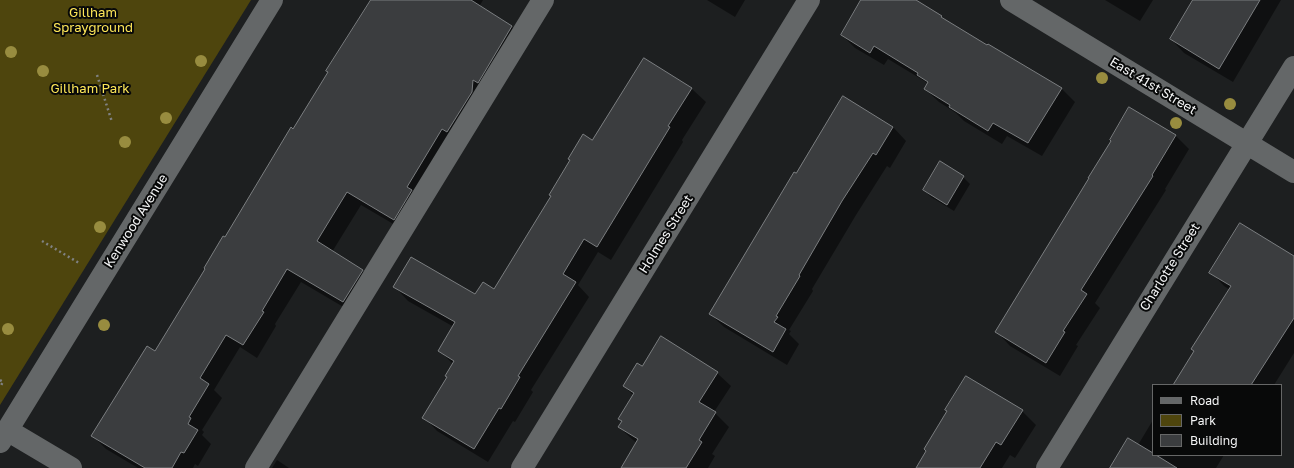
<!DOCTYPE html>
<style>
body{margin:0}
#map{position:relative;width:1294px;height:468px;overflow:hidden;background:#1d1f20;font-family:"Golos Text",sans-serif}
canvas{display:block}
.legend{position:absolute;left:1152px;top:384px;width:130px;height:72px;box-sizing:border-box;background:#080909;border:1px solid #666767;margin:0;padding:5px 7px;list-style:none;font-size:12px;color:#f3f4f5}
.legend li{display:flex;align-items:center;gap:8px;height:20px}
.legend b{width:20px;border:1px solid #666767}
</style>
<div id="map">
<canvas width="1294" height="468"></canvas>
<ul class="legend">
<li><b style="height:5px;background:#646768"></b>Road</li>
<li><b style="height:11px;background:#4e450d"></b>Park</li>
<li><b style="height:11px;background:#3b3d3f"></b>Building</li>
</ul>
</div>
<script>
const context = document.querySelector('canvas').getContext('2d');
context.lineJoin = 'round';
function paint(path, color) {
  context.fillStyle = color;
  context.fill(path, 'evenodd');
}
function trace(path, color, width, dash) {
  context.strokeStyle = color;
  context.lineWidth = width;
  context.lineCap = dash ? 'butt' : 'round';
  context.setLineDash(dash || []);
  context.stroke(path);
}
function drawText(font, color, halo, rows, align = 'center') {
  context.font = font + ' "Golos Text",sans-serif';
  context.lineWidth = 4;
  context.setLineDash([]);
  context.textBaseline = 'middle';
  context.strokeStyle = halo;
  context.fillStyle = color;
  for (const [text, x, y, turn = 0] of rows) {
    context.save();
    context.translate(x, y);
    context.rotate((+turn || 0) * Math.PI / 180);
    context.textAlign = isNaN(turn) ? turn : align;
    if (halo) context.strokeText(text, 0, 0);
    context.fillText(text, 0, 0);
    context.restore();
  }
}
const green = new Path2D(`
 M 0,0 L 251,0 L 0,405 Z`);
const shadow = new Path2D(`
 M 371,0 L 483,0 L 479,7 L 512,27 L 525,40 L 407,232 L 361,205 L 332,252 L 362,270 L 376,284 L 357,315 L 301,282 L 275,324 L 276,326 L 257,358 L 240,347 L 214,390 L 222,398 L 202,430 L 204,432 L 202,435 L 211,444 L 198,466 L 195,464 L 193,468 L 138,468 L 106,449 L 92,435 L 155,352 L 294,130 Z
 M 707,0 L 745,0 L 735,17 Z
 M 862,0 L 914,0 L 941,16 L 946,21 L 1061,88 L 1075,102 L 1042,156 L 1007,136 L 1002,144 L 964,121 L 956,113 L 939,102 L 925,89 L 928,84 L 926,82 L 888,59 L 884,65 L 855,48 L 842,35 Z
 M 1105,0 L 1153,0 L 1140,21 Z
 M 1197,0 L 1281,0 L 1233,82 L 1184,53 L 1171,39 Z
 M 644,59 L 692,89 L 706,102 L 682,140 L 683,142 L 611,260 L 598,252 L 578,285 L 589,297 L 531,390 L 533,392 L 515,422 L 513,421 L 488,462 L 437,431 L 424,417 L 448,377 L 453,364 L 440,351 L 454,327 L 408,301 L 395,287 L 476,295 L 495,291 L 592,141 Z
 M 893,127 L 906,141 L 890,168 L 887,166 L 856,215 L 812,289 L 813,291 L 789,330 L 791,331 L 789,334 L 799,344 L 787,365 L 724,327 L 710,314 L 796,174 Z
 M 1175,135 L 1189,149 L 1165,189 L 1166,190 L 1095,303 L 1100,308 L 1076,345 L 1078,346 L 1060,376 L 1010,346 L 997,332 L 1112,141 Z
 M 963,177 L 970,184 L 954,211 L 931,197 L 924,190 Z
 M 1294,256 L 1294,353 L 1274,385 L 1174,385 L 1230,290 L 1224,286 L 1211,272 Z
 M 642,367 L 717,373 L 731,386 L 714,412 L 729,427 L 712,454 L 715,456 L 708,468 L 622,468 L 637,443 L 633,440 L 619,427 L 622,422 L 620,419 L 634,396 L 624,386 Z
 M 946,410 L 1022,411 L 1036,425 L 1015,458 L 1010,455 L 1002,468 L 917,468 L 948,412 Z
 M 1153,420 L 1153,455 L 1224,455 L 1216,468 L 1111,468 L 1138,445 Z
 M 277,460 L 289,468 L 272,468 Z`);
const building = new Path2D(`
 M 371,0 L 471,0 L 512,26 L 478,83 L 473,80 L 472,92 L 447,132 L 442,129 L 407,187 L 412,190 L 394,220 L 347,192 L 317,241 L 363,270 L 343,302 L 287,269 L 262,311 L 264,312 L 243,345 L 226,335 L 200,378 L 209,384 L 189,417 L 191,418 L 188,424 L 198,430 L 184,453 L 181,452 L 172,468 L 145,468 L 91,436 L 147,346 L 155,351 L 205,269 L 204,268 L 223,236 L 225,237 L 291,127 L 293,129 L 328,72 L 326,71 Z
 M 861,0 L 916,0 L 942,16 L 941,17 L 987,45 L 988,44 L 1062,88 L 1028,143 L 993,123 L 988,131 L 949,107 L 950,105 L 924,89 L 928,82 L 917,75 L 918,73 L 874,46 L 870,53 L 841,35 Z
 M 1193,0 L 1260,0 L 1219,69 L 1170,39 Z
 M 644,58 L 692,88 L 668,126 L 670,127 L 597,247 L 584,239 L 563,274 L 576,282 L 518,376 L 520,377 L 501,409 L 499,408 L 474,449 L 422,418 L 447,377 L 445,376 L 454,361 L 438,351 L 455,322 L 393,287 L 411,257 L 475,294 L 483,282 L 494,289 L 551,196 L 549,195 L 570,160 L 568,159 L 583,134 L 592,140 Z
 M 843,96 L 893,127 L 876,155 L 873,153 L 842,201 L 799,275 L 800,276 L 776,316 L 778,317 L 774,322 L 786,329 L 773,352 L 709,314 L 794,172 L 796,173 Z
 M 1129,107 L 1176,135 L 1152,175 L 1153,176 L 1081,290 L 1087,294 L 1063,331 L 1065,332 L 1046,363 L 995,332 L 1089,178 L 1088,178 L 1111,141 L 1110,140 Z
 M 940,161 L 964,176 L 947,205 L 923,190 Z
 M 1240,223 L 1294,256 L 1294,318 L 1251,385 L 1173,385 L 1194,351 L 1191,349 L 1231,286 L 1209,273 Z
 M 661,336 L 718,372 L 699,402 L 716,412 L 699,440 L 702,442 L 686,468 L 621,468 L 638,439 L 618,427 L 622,421 L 618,419 L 634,393 L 623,386 L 637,363 L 642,366 Z
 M 966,376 L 1023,410 L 1001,445 L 996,442 L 980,468 L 916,468 L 926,451 L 924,449 L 947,411 L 945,410 Z
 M 1128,438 L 1153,453 L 1153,455 L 1156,455 L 1177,468 L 1110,468 Z`);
const path = new Path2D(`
 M 97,75 L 112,122
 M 42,241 L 79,263
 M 0,380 L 3,382 L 0,387`);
const minor = new Path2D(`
 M 1011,0 L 1294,172
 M 7,430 L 71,468
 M 0,442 L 272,0
 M 256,468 L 543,0
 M 522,468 L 809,0
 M 1047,468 L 1294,67`);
const trees = [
 [11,52],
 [201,61],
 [43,71],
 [1102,78],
 [1230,104],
 [166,118],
 [1176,123],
 [125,142],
 [100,227],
 [104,325],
 [8,329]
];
const parkNames = [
 ["Gillham",93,13],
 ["Sprayground",93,28],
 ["Gillham Park",90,89]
];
const streetNames = [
 ["East 41st Street",1153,86,31],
 ["Kenwood Avenue",136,221,-58],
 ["Holmes Street",666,234,-58],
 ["Charlotte Street",1170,267,-58]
];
paint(green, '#4e450d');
paint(shadow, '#0007');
paint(building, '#3b3d3f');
trace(building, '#7b7e80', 1);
trace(path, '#808283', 2.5, [2, 3]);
trace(minor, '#646768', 22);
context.fillStyle = '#988c3f';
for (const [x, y] of trees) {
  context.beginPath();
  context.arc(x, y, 6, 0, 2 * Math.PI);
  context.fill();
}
drawText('13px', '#fde658', '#080909', parkNames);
drawText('13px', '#f3f4f5', '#080909', streetNames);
</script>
